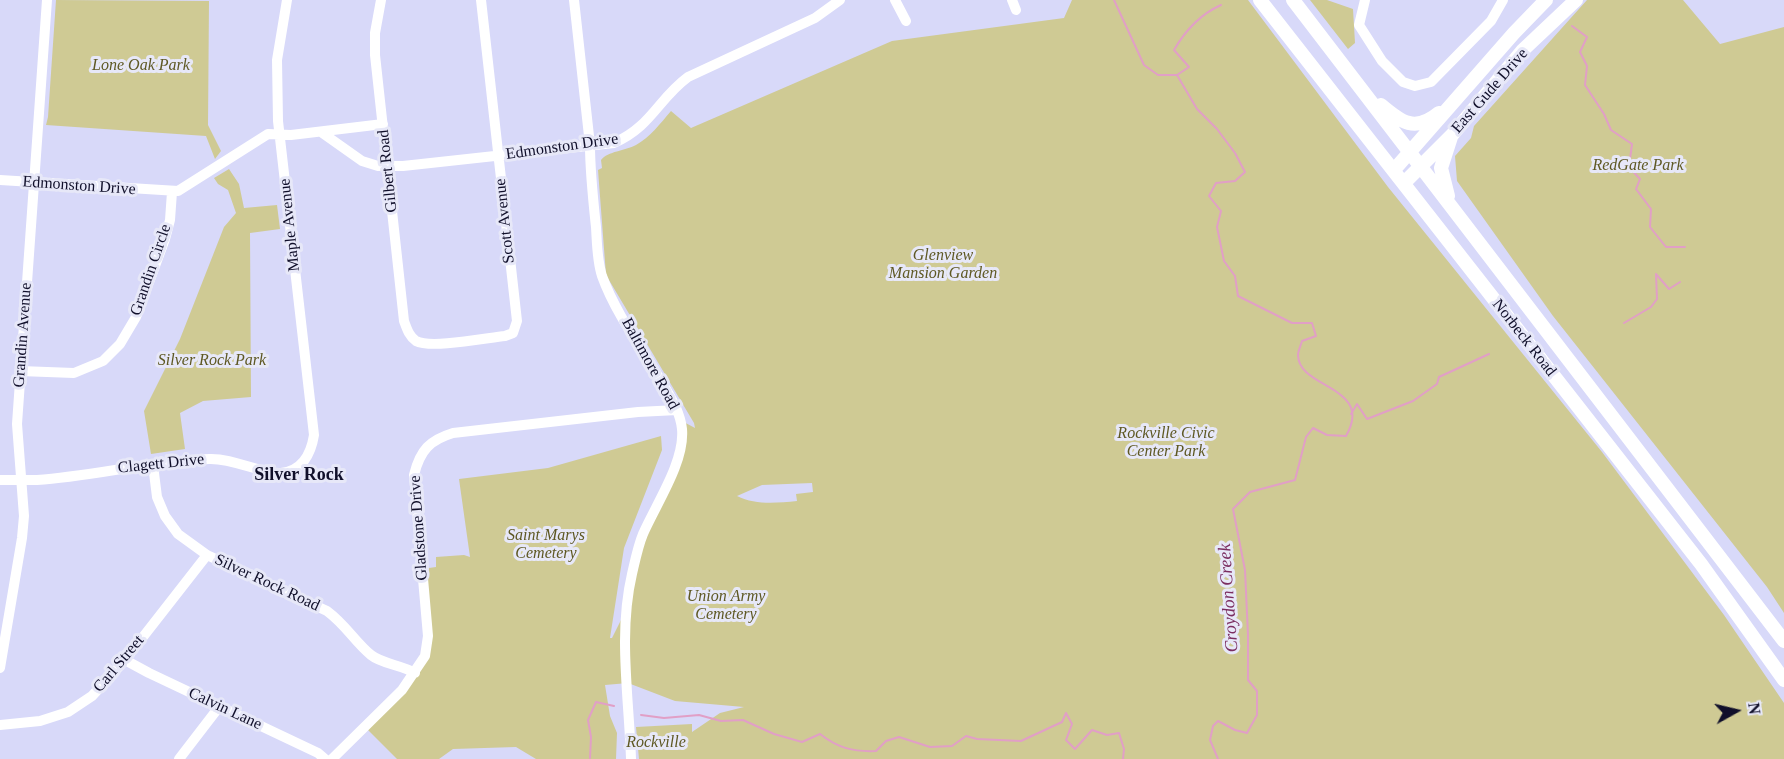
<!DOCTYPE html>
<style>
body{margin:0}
#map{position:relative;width:1784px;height:759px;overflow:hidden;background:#d8d9f9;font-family:Georgia,serif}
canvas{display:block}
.north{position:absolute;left:1706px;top:681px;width:60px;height:60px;-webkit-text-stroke:4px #e7e8f8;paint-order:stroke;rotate:82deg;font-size:16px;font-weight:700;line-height:24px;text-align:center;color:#100f2a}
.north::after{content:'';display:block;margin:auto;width:21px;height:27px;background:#100f2a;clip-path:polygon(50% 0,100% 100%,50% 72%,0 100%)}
</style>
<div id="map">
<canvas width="1784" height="759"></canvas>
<div class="north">N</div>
</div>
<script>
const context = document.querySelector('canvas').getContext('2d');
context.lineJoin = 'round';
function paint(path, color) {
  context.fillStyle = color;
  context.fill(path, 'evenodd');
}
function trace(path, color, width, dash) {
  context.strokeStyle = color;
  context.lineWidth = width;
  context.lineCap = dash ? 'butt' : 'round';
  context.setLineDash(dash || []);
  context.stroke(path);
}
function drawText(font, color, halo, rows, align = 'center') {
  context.font = font + ' Georgia,serif';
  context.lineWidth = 6;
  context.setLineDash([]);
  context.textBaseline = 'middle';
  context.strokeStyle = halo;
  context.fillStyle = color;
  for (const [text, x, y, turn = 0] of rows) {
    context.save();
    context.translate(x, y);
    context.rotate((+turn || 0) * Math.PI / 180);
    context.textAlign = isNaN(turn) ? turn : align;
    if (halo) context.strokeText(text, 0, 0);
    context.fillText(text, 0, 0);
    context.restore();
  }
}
const green = new Path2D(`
 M 56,0 L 209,1 L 208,125 L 221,151 L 215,159 L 206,136 L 46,125 L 48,117 Z
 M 1072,0 L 1248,0 L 1388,187 L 1602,452 L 1724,615 L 1784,703 L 1784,759 L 639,759 L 636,727 L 692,724 L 692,732 L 720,713 L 744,707 L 675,701 L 628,683 L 605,685 L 610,716 L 617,733 L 616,759 L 536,759 L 516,747 L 453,749 L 439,759 L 397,759 L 365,727 L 425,656 L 422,569 L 436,567 L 436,557 L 464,555 L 470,557 L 459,479 L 548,468 L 661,436 L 662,450 L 624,548 L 610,638 L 612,638 L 627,608 L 632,574 L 673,470 L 680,420 L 695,428 L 694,423 L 606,275 L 598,170 L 602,168 L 601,160 C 608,151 625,151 636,145 C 650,137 660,124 671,111 L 691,128 L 892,41 L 1064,18 ZM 812,483 L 813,492 L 796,494 L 797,501 C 776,503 755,505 737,496 L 762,485 Z
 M 1310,0 L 1327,0 L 1353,9 L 1355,43 L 1348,49 Z
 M 1587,0 L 1683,0 L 1720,44 L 1784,27 L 1784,613 L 1767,587 L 1553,316 L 1457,181 L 1455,156 L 1471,138 L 1474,126 Z
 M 229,169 L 239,184 L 244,208 L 277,205 L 280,229 L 250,233 L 251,397 L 203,401 L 180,413 L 185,449 L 151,454 L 144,411 L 180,339 L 224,227 L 236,213 L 228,190 L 218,184 L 214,178 Z`);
const stream = new Path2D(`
 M 1114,0 L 1144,65 L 1158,75 L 1177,75 L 1197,109 L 1217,129 L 1235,153 L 1245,172 L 1235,181 L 1216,183 L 1209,196 L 1221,211 L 1217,227 L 1224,261 L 1235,276 L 1238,296 L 1292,323 L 1312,323 L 1316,336 L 1302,341 C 1301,345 1298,351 1298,355 C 1298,389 1375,386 1346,436 L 1327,435 L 1313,428 L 1306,437 L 1295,480 L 1250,492 L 1233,509 L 1245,570 L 1248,635 L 1248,680 L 1257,691 L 1257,715 L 1247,733 L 1235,730 L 1218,721 L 1213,726 L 1210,740 L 1218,759
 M 1572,26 L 1587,37 L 1580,52 L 1587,66 L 1585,85 L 1604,114 L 1611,130 L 1632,144 L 1629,167 L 1640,179 L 1636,189 L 1651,209 L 1650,227 L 1666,247 L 1685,247
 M 1177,75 L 1189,67 L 1174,50 C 1185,31 1201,14 1221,5
 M 1624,323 L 1651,307 L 1657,299 L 1656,274 L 1669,289 L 1680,282
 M 1351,414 L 1357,404 L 1367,419 L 1413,401 L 1437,384 L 1439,377 L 1489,354
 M 641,715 L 664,718 L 699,715 L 721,721 L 743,720 L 774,734 L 802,742 L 820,734 C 838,748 853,752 876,751 L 886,741 L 899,737 L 930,747 L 952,746 L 966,736 L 977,739 L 1021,741 L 1062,722 L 1066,713 L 1072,724 L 1066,740 L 1075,749 L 1092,730 L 1107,735 L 1119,733 L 1124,749 L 1123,759
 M 590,758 L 591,737 L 588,720 L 596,702 L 614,706`);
const minor = new Path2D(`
 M 381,0 L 375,33 L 375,55 L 404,321 C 407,329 409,336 416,341 C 431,349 486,338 505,336 L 513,333 L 517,321 L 481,0
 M 574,0 L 590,145 C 590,172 593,199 596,227 C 597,243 597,261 602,276 C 615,312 640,346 660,379 C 669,395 680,410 682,429 C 685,462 656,504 643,534 C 638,546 635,561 632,574 C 618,634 629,697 631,759
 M 895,0 L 906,21
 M 1012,0 L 1016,10
 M 1365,0 L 1359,25 L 1382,61 L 1403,82 L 1415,86 L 1431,82 L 1491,21 L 1503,0
 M 321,132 L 362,161 L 378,166 L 403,166 L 614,143 C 652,126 658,99 688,77 L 815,18 L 840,0
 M 0,180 L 178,191 L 268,134 L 291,135 L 383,124
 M 20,371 L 74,373 L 103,361 L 120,344 L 136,317 L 165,239 L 170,220 L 172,192
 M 153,465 L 157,497 L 165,516 L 178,534 L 207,555 L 327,611 C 346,625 355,642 371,655 C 382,664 402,665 415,673
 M 0,480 C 12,480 25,480 37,480 C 94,476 151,461 209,459 C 234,458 261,474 281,473 C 302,471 311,454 314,435 L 278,121 L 277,60 L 287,0
 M 125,660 L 149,673 L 318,753 L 325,759
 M 0,668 L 22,538 L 24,516 L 17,424 L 47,0
 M 0,725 L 40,721 L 68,712 L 92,696 L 125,660 L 207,555
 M 179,759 L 219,707
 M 332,759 L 402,690 L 425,656 L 428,636 L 414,475 C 420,450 430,440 453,433 L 638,412 L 677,410`);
const major = new Path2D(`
 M 1260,0 L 1701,564 L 1784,680
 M 1293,0 L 1784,641
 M 1381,105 C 1401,122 1415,133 1439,113
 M 1394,170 L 1514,33 L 1546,0
 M 1404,183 L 1452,135 L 1523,50 L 1576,0
 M 1448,196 L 1441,168 L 1451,137`);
const parkNames = [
 ["Lone Oak Park",141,66],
 ["RedGate Park",1638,166],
 ["Glenview",943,256],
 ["Mansion Garden",943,274],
 ["Silver Rock Park",212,361],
 ["Rockville Civic",1166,434],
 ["Center Park",1166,452],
 ["Saint Marys",546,536],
 ["Cemetery",546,554],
 ["Union Army",726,597],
 ["Cemetery",726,615],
 ["Rockville",656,743]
];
const streetNames = [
 ["East Gude Drive",1490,91,-49],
 ["Edmonston Drive",562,147,-8],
 ["Gilbert Road",388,171,-96],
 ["Edmonston Drive",79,186,4],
 ["Scott Avenue",505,221,-96],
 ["Maple Avenue",290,225,-96],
 ["Grandin Circle",151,270,-71],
 ["Grandin Avenue",23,335,-86],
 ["Norbeck Road",1524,338,52],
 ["Baltimore Road",650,364,61],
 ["Clagett Drive",161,464,-6],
 ["Gladstone Drive",419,528,-94],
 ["Silver Rock Road",267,583,25],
 ["Carl Street",119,664,-50],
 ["Calvin Lane",225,709,25]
];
const neighbourhoodNames = [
 ["Silver Rock",299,475]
];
const waterNames = [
 ["Croydon Creek",1229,598,-94]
];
paint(green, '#cfca94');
trace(stream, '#e19fc6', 2);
trace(minor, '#fff', 10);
trace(major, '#fff', 14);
drawText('italic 16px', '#5e5823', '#e7e8f8', parkNames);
drawText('16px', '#100f2a', '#e7e8f8', streetNames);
drawText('bold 18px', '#100f2a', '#e7e8f8', neighbourhoodNames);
drawText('italic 18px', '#7b2e61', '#e7e8f8', waterNames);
</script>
